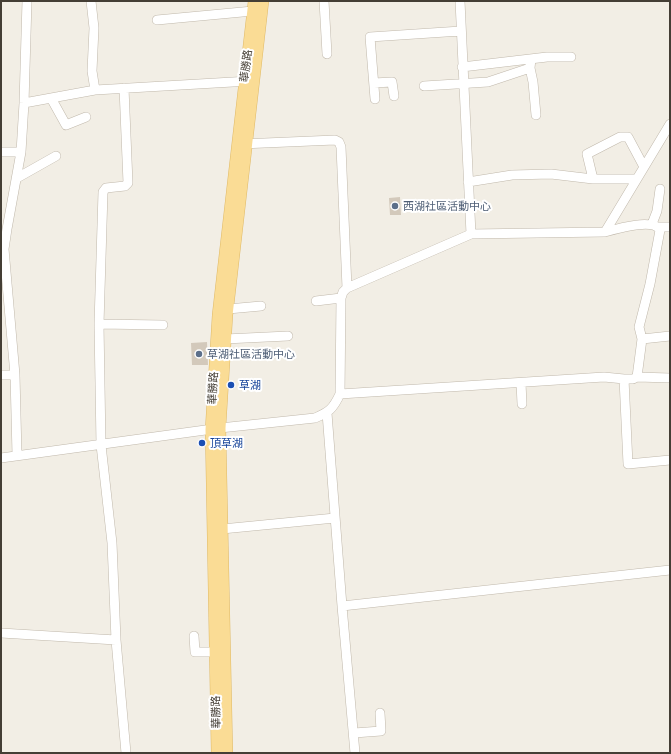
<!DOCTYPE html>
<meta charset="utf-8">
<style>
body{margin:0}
#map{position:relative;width:671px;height:754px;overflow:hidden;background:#f2eee5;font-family:Ubuntu,sans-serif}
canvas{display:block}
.frame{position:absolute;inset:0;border:2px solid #443e35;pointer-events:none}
</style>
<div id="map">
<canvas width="671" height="754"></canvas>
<div class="frame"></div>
</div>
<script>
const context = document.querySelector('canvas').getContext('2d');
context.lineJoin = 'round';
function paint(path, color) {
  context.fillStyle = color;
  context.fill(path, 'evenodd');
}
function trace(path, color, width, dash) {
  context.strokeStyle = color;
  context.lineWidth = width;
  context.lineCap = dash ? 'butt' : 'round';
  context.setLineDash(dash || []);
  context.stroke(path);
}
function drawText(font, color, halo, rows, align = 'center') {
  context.font = font + ' Ubuntu,"Noto Sans TC",sans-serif';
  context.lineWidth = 4;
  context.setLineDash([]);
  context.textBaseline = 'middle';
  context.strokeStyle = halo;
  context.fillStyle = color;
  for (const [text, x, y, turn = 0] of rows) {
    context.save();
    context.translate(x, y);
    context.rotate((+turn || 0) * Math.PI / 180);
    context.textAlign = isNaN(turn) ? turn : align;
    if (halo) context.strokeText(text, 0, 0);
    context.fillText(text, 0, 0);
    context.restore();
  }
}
const building = new Path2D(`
 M 400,197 L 401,215 L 390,215 L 389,198 Z
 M 207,342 L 208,365 L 192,365 L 191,343 Z`);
const minor = new Path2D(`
 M 91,1 L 94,28 L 92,71 L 95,90
 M 324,1 L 327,54
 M 460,1 L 471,234
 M 157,20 L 253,11
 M 462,67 L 547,57 L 571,57
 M 530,68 L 533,82 L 536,115
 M 374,83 L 392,82 L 394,96
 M 424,86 L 488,82 L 530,68 L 531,59
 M 124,88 L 128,183 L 125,186 L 106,188 L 103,192 L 99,324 L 101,445 L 112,543 L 116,640 L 126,753
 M 51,98 L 66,125 L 86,117
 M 375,99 L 370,37 L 461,31
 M 24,103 L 95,90 L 250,81
 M 241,144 L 335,140 L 339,142 L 341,147 L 347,288
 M 1,152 L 21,152
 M 17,178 L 56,156
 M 593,179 L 587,154 L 620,137 L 628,137 L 644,167
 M 468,182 L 512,175 L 551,174 L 593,179 L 636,179
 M 652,224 L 657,211 L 660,189
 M 658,227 L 670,227
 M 605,232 C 616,229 653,218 660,230 L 650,284 L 639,327 L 642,339 L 637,377 L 633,379 L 624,379
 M 316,301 L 341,298
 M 228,309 L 261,306
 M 99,324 L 163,325
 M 225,339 L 288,336
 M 642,339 L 670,336
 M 1,375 L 15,375
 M 637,377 L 670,378
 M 521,383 L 522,404
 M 340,394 L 604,377 L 624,379 L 628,464 L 670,460
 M 327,413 L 342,606 L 355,753
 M 17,455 L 15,375 L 4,249 L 7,229 L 21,152 L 24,103 L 27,1
 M 1,458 L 220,428 L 315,418 C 329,412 333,409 340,394 L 341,298 L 343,292 L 347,288 L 471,234 L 605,232 L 670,124
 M 222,529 L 335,518
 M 342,606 L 670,570
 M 1,633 L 116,640
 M 194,636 L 195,652 L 215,652
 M 354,733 L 381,731 L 380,713`);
const major = new Path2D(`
 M 217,753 L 211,430 L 218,315 L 254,1
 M 227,753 L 220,428 L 227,315 L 263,1`);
const markers = [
 [395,206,4,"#5c6f8a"],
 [199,354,4,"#5c6f8a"],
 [231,385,4,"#1a4fb4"],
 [202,443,4,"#1a4fb4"]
];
const streetNames = [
 ["華勝路",246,66,-83],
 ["華勝路",213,388,-87],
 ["華勝路",216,712,-91]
];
const serviceNames = [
 ["西湖社區活動中心",403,206],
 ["草湖社區活動中心",207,354]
];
const transitNames = [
 ["草湖",239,385],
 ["頂草湖",210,443]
];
paint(building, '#d3c9bb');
trace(minor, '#c0b8ab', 10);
trace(major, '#dfb966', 12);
trace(minor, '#fff', 9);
trace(major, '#fadc95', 11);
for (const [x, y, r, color] of markers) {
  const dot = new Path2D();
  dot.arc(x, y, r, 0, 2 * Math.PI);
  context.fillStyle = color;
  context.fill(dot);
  trace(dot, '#fff', 1.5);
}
drawText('11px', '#443e35', '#fff', streetNames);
drawText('11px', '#4e5e75', '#fff', serviceNames, 'left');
drawText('11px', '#164399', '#fff', transitNames, 'left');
</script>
